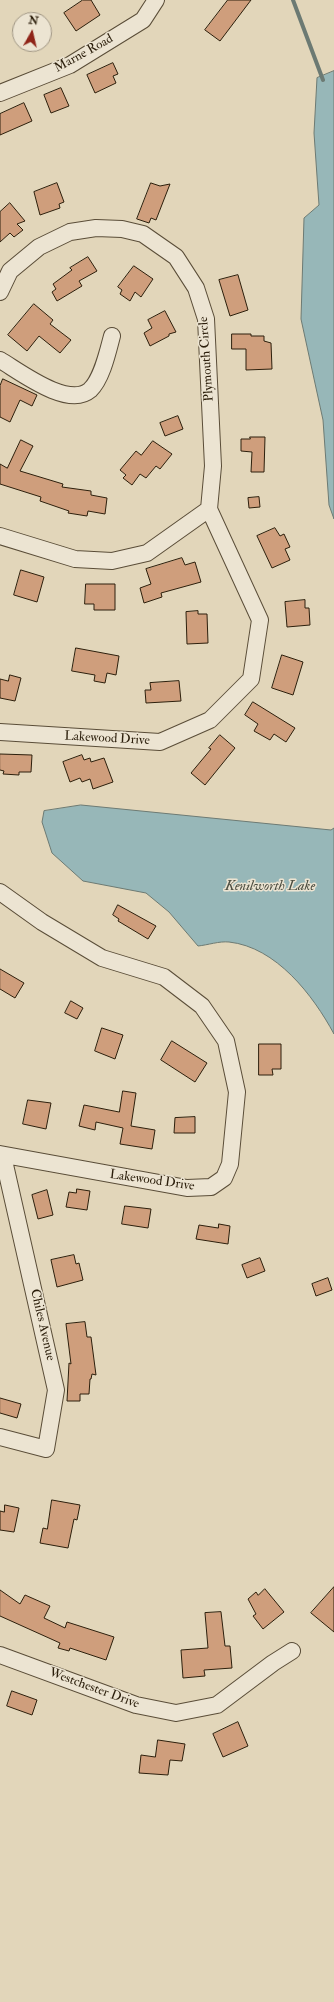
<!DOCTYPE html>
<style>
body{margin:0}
#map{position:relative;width:334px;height:2002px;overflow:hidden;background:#e2d6ba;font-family:"IM FELL Double Pica",serif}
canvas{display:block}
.north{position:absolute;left:12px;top:12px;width:40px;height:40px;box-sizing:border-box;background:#ece4d2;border:1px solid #9f9583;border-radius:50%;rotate:8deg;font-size:11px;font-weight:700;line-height:16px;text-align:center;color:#2c1f0c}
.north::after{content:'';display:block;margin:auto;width:14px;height:18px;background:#8f2418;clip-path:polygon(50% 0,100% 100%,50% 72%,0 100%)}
</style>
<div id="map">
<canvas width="334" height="2002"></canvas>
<div class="north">N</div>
</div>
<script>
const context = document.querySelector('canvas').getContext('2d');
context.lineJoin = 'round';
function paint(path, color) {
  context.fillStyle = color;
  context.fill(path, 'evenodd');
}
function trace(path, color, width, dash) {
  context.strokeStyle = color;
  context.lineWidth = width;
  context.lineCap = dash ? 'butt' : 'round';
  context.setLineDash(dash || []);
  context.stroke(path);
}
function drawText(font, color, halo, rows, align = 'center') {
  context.font = font + ' "IM FELL Double Pica",serif';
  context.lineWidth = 3;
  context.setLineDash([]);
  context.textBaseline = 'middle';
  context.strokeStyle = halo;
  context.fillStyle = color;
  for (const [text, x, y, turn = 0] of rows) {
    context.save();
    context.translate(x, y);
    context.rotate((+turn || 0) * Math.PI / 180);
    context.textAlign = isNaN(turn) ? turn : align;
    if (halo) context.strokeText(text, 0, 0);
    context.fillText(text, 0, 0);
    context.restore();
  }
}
const water = new Path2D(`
 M 334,71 L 334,519 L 329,505 L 323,420 L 301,319 L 304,218 L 319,205 L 314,133 L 317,78 Z
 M 81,805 L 331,830 L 334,828 L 334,1034 C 313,995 276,947 229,942 C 219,941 208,945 198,946 L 169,912 L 146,893 L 83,881 L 52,853 L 42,822 L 44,811 Z`);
const stream = new Path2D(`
 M 293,0 L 323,80`);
const building = new Path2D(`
 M 83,0 L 91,0 L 100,15 L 76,31 L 64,13 Z
 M 228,0 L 251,0 L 220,41 L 205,30 Z
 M 113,63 L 118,74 L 113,76 L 116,83 L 95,93 L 87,75 Z
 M 61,88 L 69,106 L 51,113 L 44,95 Z
 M 24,103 L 32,121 L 0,135 L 0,114 Z
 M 57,183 L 64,202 L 59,204 L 60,208 L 40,215 L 34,192 Z
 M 151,183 L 160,186 L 170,184 L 156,220 L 151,218 L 149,223 L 137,219 Z
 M 10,203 L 25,221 L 17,224 L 23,230 L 14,237 L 10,233 L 0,242 L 0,212 Z
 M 88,257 L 97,271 L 79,281 L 82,286 L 57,301 L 52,292 L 56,289 L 53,284 L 72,270 L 70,268 Z
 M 134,266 L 153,279 L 141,297 L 135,292 L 130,301 L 120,294 L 122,290 L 118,287 Z
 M 238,275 L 248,310 L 230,316 L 219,280 Z
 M 34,304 L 53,320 L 50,324 L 71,340 L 60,353 L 39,336 L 27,351 L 8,335 Z
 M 165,311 L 176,332 L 169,334 L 169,336 L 150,346 L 144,333 L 152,328 L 148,320 Z
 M 232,334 L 251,334 L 251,336 L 264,336 L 264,341 L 271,343 L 272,369 L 246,370 L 246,349 L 232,349 Z
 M 3,379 L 37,395 L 32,406 L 20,400 L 10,422 L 0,417 L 0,386 Z
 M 178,416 L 183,429 L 165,436 L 160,423 Z
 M 250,437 L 265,437 L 264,472 L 251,472 L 252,452 L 241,451 L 241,439 L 250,439 Z
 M 21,440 L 33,446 L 20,471 L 63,484 L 62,487 L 91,491 L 91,495 L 107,498 L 105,514 L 88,511 L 87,516 L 68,513 L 69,511 L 40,501 L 41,497 L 0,484 L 0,464 L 7,468 Z
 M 153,441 L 172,454 L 160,469 L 156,466 L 146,478 L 140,474 L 132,485 L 123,478 L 126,475 L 120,470 L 136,451 L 141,455 Z
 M 259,497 L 260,507 L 249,508 L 248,498 Z
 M 275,528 L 280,536 L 284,534 L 290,547 L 285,549 L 290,560 L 272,568 L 257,536 Z
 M 182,558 L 185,565 L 195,562 L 201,582 L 161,593 L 162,597 L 144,603 L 140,588 L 151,584 L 146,569 Z
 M 21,570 L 44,577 L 37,602 L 14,595 Z
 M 86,584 L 115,584 L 115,610 L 94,610 L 94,604 L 85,604 Z
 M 305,600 L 305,608 L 309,608 L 310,625 L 287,627 L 285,602 Z
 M 198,611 L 198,614 L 207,614 L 208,643 L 187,644 L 186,612 Z
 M 76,648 L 119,656 L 116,675 L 107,673 L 105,683 L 94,681 L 95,675 L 72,671 Z
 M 282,655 L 303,662 L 293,695 L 272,688 Z
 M 10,675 L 21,678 L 15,701 L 0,698 L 0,679 L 8,681 Z
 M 179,681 L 181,701 L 146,703 L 145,690 L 151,690 L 150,683 Z
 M 253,702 L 295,728 L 286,742 L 274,734 L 270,740 L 254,731 L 258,724 L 245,715 Z
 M 220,735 L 235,748 L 205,785 L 191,773 L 211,749 L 209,748 Z
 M 0,754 L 32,755 L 31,772 L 19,772 L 19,775 L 3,774 L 4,771 L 0,770 Z
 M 82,755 L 84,760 L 90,758 L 91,762 L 104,758 L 113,782 L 93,789 L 90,779 L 82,782 L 80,778 L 70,782 L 63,762 Z
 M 118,905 L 156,926 L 148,939 L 118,921 L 119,919 L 113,915 Z
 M 0,969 L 24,983 L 15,998 L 0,989 Z
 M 71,1001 L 83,1008 L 77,1019 L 65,1013 Z
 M 102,1028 L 123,1035 L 115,1059 L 95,1051 Z
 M 172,1041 L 207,1063 L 195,1082 L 161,1060 Z
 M 259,1044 L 281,1044 L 281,1069 L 272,1069 L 273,1075 L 259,1075 Z
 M 123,1091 L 136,1093 L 131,1126 L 155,1130 L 152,1149 L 120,1144 L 123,1128 L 96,1122 L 95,1130 L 79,1126 L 84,1105 L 119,1112 Z
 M 28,1100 L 51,1103 L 46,1129 L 23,1124 Z
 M 195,1117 L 195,1133 L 174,1133 L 175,1118 Z
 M 77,1189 L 90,1191 L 87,1210 L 66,1207 L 69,1192 L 76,1193 Z
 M 47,1190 L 53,1215 L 38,1219 L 32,1195 Z
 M 125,1206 L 151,1209 L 148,1228 L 122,1224 Z
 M 219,1224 L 230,1226 L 228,1244 L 196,1239 L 199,1225 L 218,1228 Z
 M 74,1255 L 76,1264 L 79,1263 L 83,1280 L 57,1287 L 51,1260 Z
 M 260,1258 L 265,1271 L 247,1278 L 242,1265 Z
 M 328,1278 L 332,1290 L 316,1296 L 312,1284 Z
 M 85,1322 L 87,1337 L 91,1337 L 96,1375 L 92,1374 L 91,1379 L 90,1379 L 89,1394 L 80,1394 L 80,1401 L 67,1401 L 69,1363 L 71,1364 L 66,1324 Z
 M 0,1398 L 21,1404 L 17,1418 L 0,1413 Z
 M 52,1500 L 80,1505 L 77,1520 L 74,1519 L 68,1548 L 40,1543 L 43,1528 L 47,1529 Z
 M 5,1505 L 19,1508 L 14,1532 L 0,1530 L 0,1511 L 4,1512 Z
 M 334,1587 L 334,1632 L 311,1613 Z
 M 265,1589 L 284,1612 L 263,1629 L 253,1616 L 256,1614 L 248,1599 L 256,1592 L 258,1595 Z
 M 0,1590 L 20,1604 L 25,1595 L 50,1606 L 44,1618 L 65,1628 L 67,1622 L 114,1637 L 106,1660 L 70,1648 L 69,1651 L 58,1648 L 60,1643 L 0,1616 Z
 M 221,1612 L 225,1646 L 230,1646 L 232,1668 L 204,1670 L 205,1676 L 183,1678 L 181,1650 L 208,1648 L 205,1613 Z
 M 12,1691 L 37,1700 L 32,1715 L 7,1706 Z
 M 238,1722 L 248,1746 L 223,1757 L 213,1734 Z
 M 158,1740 L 185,1744 L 182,1761 L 170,1760 L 168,1775 L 139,1773 L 141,1755 L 155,1757 Z`);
const street = new Path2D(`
 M 0,93 L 70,65 L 143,20 L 156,0
 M 0,292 L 10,271 L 39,247 L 70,232 L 96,228 L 122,229 L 143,234 L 176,257 L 196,288 L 206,319 L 213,466 L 209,509
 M 0,360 C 19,371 68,409 90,390 C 102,379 108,351 112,336
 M 0,536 L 75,559 L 112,561 L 147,553 L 209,509
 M 0,732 L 160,742 L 210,720 L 251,679 L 260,620 L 209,509
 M 0,892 L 42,922 L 102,958 L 164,977 L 202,1006 L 226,1041 L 237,1092 L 230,1164 L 224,1178 L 211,1187 L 187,1188 L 0,1154
 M 0,1437 L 46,1449 L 56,1390 L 3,1156
 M 0,1655 L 136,1705 L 176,1713 L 217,1705 L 273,1663 L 292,1651`);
const streetNames = [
 ["Marne Road",84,54,-29],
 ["Plymouth Circle",207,359,-94],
 ["Lakewood Drive",107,739,3],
 ["Lakewood Drive",152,1181,8],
 ["Chiles Avenue",42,1325,77],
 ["Westchester Drive",94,1689,20]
];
const waterNames = [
 ["Kenilworth Lake",270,887]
];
paint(water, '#97b7b8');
trace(water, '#6c7a73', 1);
trace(stream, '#6c7a73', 4);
paint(building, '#cf9e7c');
trace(building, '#2c1f0c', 1);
trace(street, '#5a4d38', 18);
trace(street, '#ece4d2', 16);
drawText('13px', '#2c1f0c', '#ece4d2', streetNames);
drawText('italic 14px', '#4c4d40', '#ece4d2', waterNames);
</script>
